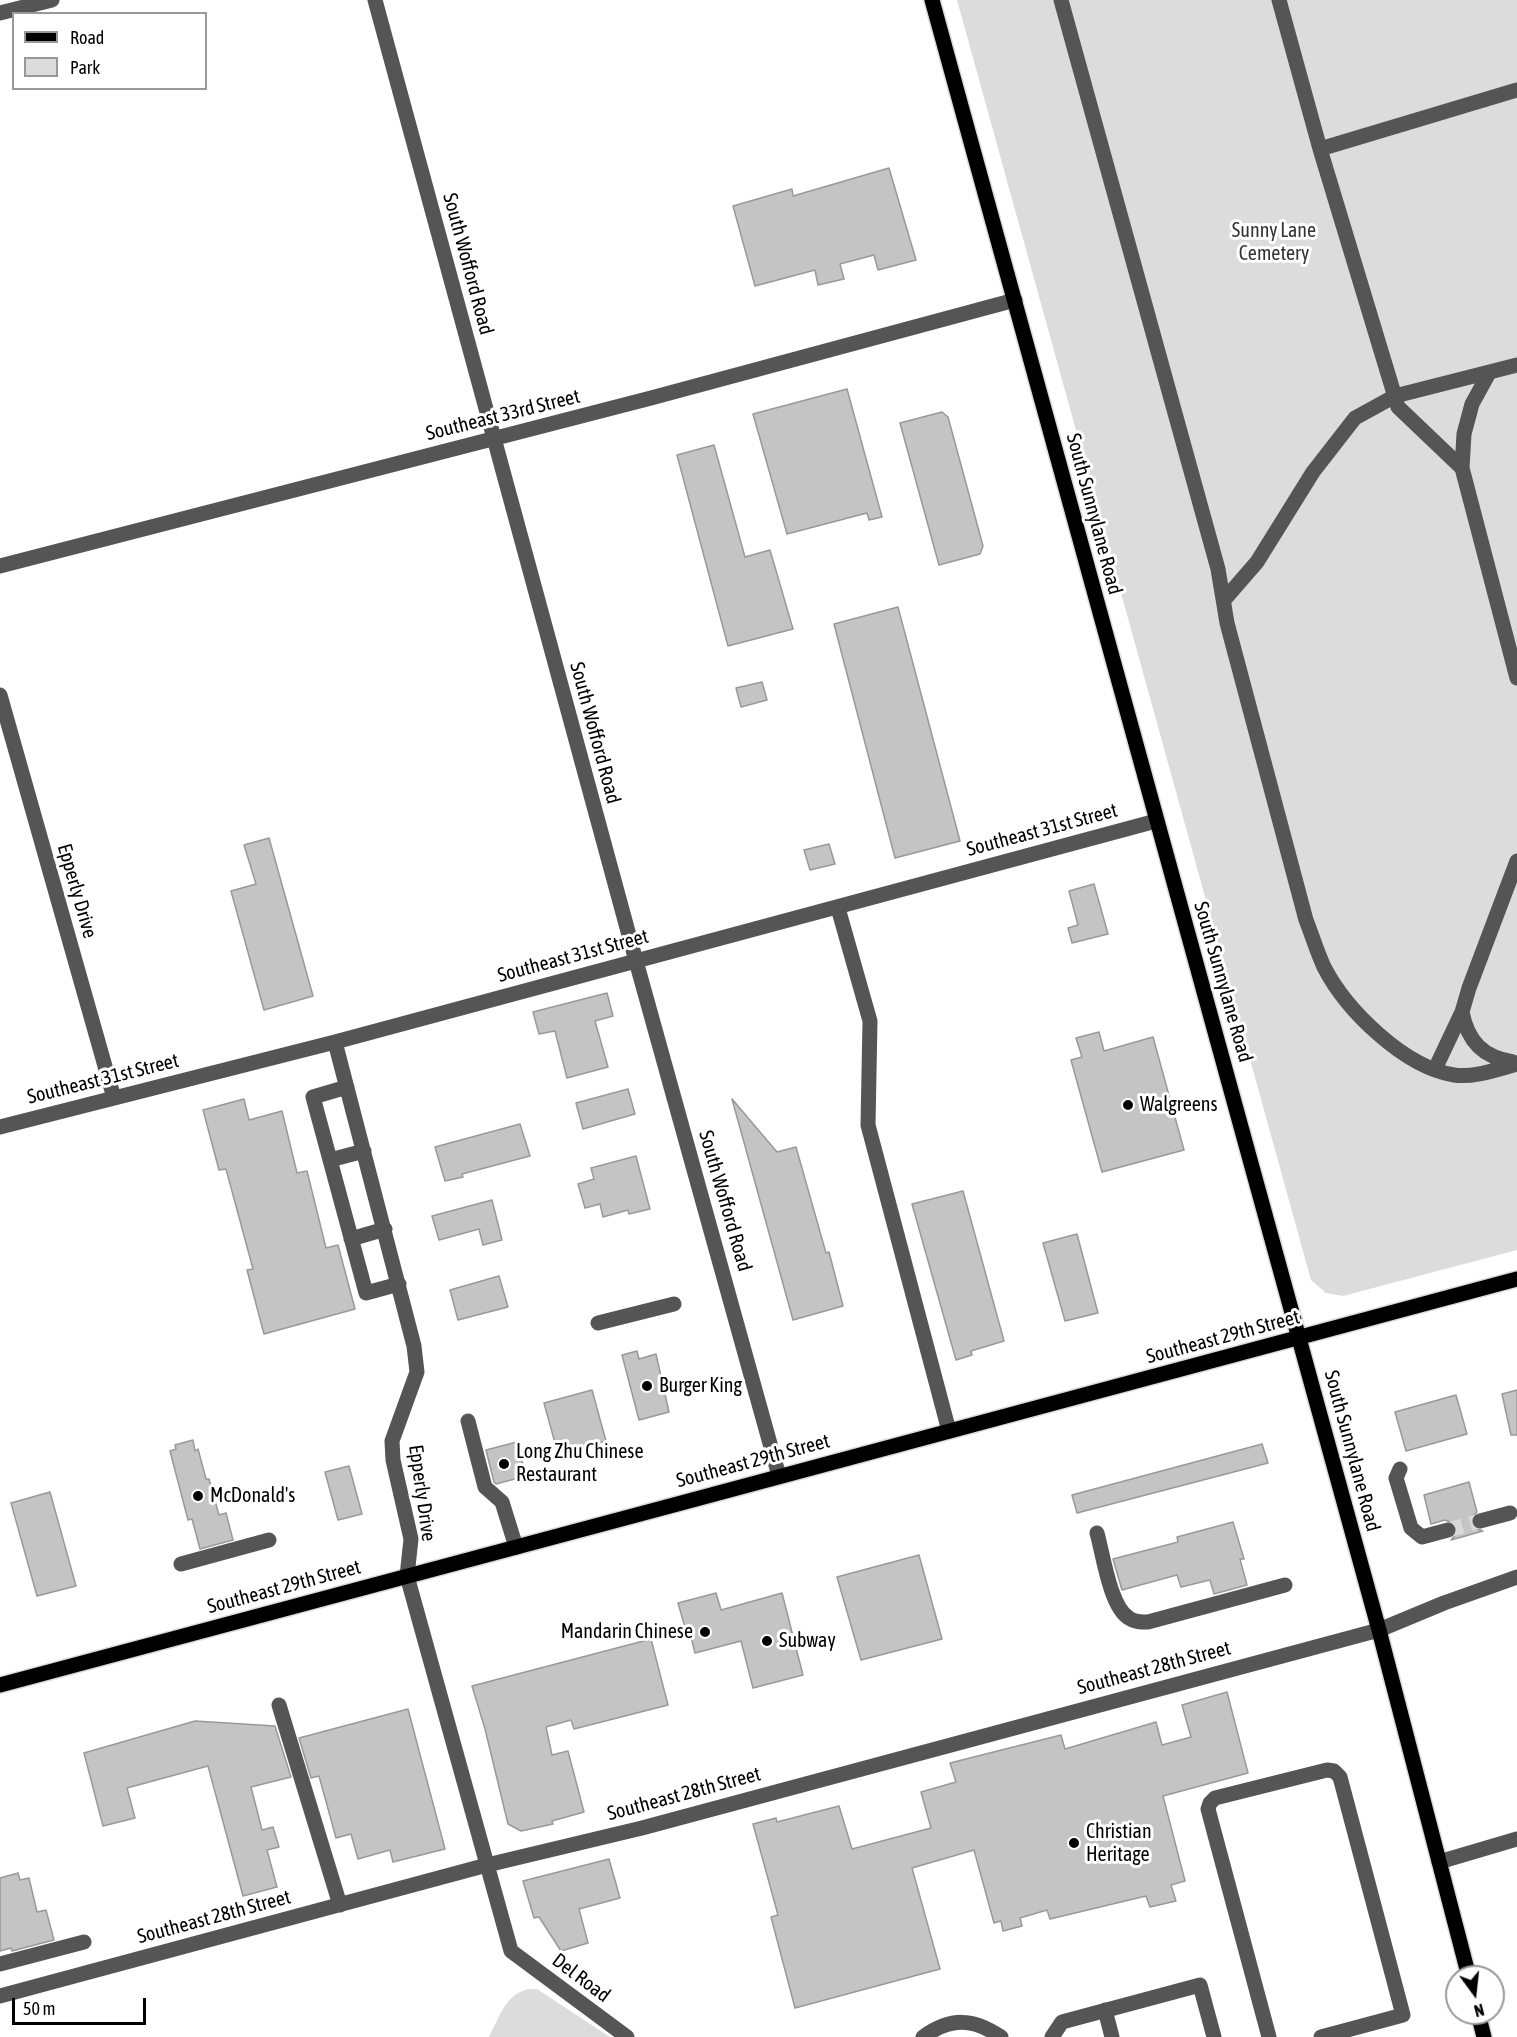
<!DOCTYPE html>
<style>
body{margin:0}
#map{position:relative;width:1517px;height:2037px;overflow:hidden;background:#fff;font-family:"Asap Condensed",sans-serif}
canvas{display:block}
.legend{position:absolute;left:12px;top:12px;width:195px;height:78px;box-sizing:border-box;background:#fff;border:2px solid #999;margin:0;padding:8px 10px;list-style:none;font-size:18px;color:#000}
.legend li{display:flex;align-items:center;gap:12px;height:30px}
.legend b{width:30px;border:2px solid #999}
.north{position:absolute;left:1445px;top:1965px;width:60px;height:60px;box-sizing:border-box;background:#fff;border:2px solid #999;border-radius:50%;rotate:165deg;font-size:16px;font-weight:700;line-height:24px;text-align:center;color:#000}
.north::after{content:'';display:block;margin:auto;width:21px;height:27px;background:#000;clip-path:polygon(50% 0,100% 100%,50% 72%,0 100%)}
.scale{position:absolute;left:12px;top:1998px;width:134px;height:27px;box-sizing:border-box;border:3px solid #000;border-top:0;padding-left:8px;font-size:18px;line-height:21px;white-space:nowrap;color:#000;-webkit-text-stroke:4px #fff;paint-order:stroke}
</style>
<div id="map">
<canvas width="1517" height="2037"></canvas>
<ul class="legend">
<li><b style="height:8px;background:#000"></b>Road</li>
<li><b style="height:16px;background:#dcdcdc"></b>Park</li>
</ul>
<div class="north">N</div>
<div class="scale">50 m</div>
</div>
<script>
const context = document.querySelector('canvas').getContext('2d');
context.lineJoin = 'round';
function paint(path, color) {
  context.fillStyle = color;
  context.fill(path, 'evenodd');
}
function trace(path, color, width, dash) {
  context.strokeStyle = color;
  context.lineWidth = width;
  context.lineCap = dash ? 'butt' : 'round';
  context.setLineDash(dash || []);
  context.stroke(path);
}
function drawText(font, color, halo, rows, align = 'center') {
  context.font = font + ' "Asap Condensed",sans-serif';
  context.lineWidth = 6;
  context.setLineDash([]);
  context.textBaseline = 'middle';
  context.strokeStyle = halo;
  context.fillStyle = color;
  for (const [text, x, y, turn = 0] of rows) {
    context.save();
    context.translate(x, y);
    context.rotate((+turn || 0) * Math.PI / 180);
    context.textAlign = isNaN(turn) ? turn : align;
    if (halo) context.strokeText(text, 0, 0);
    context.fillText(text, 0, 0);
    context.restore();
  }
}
const green = new Path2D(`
 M 957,0 L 1517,0 L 1517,1250 L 1343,1296 L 1326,1293 L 1311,1280 Z
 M 530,1989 L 537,1989 L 610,2037 L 489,2037 C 499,2018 506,1992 530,1989 Z`);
const building = new Path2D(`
 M 889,168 L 916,260 L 878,270 L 874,255 L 840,264 L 844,279 L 818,285 L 815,270 L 755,286 L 733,206 L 792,189 L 793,196 Z
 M 847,389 L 882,517 L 869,520 L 867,513 L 787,534 L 753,414 Z
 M 942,412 L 948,417 L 983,546 L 980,554 L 939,565 L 900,423 Z
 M 714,445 L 745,557 L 770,550 L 793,629 L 728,646 L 677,455 Z
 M 898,607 L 960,841 L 895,858 L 834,624 Z
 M 762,682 L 767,700 L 741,707 L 736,688 Z
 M 269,838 L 313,996 L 264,1010 L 231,891 L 256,884 L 244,845 Z
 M 829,844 L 835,864 L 810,870 L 804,850 Z
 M 1094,884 L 1108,934 L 1072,943 L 1068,928 L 1078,925 L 1069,891 Z
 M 607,993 L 613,1016 L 595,1021 L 608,1067 L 567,1078 L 555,1031 L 539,1034 L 533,1012 Z
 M 1099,1032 L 1104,1051 L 1153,1037 L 1184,1150 L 1102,1172 L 1071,1060 L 1082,1057 L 1076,1038 Z
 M 628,1089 L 635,1114 L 583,1129 L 576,1103 Z
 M 244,1099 L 249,1120 L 282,1111 L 297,1173 L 307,1171 L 326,1248 L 338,1245 L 355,1309 L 264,1334 L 247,1270 L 253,1269 L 226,1169 L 219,1170 L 203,1110 Z
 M 732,1099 L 777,1152 L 796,1147 L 826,1253 L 829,1252 L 843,1306 L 793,1320 Z
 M 520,1124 L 530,1156 L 462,1174 L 463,1177 L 445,1181 L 435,1147 Z
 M 636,1156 L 650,1209 L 629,1214 L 628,1210 L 603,1217 L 600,1204 L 585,1208 L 578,1184 L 594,1179 L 591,1168 Z
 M 963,1191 L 1004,1341 L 971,1351 L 972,1355 L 956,1360 L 912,1204 Z
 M 492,1200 L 502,1240 L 483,1245 L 479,1229 L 439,1240 L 432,1216 Z
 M 1077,1234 L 1098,1313 L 1065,1321 L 1043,1243 Z
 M 499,1276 L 508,1307 L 458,1320 L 450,1290 Z
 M 637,1351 L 639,1359 L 656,1354 L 669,1412 L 639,1420 L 622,1355 Z
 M 592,1390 L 606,1441 L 558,1454 L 544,1403 Z
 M 1517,1390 L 1517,1435 L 1511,1435 L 1502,1394 Z
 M 1456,1395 L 1467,1434 L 1406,1451 L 1395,1412 Z
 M 193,1440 L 195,1451 L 198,1449 L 206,1479 L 209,1479 L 219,1515 L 226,1513 L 233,1540 L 200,1549 L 192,1519 L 188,1520 L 170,1451 L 176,1449 L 175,1445 Z
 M 517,1442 L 526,1476 L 496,1484 L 494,1482 L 486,1450 Z
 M 1262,1444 L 1268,1463 L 1077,1513 L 1072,1495 Z
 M 349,1466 L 362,1514 L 338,1520 L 325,1472 Z
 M 1469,1482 L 1477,1512 L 1471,1518 L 1471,1524 L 1474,1528 L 1483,1531 L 1451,1540 L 1457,1533 L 1455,1524 L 1445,1520 L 1431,1524 L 1424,1495 Z
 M 50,1492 L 76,1586 L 37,1596 L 11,1503 Z
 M 1233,1522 L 1244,1559 L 1240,1559 L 1247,1585 L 1214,1594 L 1210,1580 L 1181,1587 L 1177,1575 L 1122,1590 L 1113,1559 L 1178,1542 L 1177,1537 Z
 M 919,1555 L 942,1639 L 861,1660 L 837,1577 Z
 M 716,1593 L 721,1610 L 782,1593 L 803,1675 L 753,1688 L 741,1641 L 695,1653 L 691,1637 L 688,1638 L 678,1603 Z
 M 651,1639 L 668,1705 L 574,1729 L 571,1720 L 546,1727 L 552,1755 L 568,1751 L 584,1812 L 552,1821 L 553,1824 L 521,1831 L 508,1824 L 485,1729 L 472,1686 Z
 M 1227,1692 L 1248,1773 L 1163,1796 L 1185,1881 L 1171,1885 L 1176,1901 L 1150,1907 L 1146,1896 L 1050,1919 L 1047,1910 L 1020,1918 L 1022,1926 L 1003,1931 L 1001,1921 L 994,1923 L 974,1850 L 912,1868 L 940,1969 L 795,2008 L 771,1917 L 778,1915 L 753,1824 L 776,1818 L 777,1822 L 839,1806 L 852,1849 L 931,1828 L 921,1792 L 956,1782 L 950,1763 L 1061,1735 L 1065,1749 L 1156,1722 L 1162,1745 L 1191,1737 L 1182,1705 Z
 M 408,1709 L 445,1849 L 393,1862 L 390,1850 L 358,1859 L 351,1834 L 336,1838 L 319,1776 L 311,1778 L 299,1738 Z
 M 195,1721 L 275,1726 L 291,1777 L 251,1787 L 262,1830 L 273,1827 L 279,1847 L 267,1850 L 277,1887 L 243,1896 L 208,1766 L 127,1788 L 135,1818 L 103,1826 L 84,1753 Z
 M 609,1859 L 620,1898 L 579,1909 L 588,1943 L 561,1951 L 539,1917 L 534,1918 L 523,1881 Z
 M 18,1873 L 20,1880 L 29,1878 L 37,1912 L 46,1910 L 54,1940 L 12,1951 L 11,1948 L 0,1951 L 0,1878 Z`);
const minorTunnel = new Path2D(`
 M 1448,1530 L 1480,1521`);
const minor = new Path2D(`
 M 375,0 L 636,961 L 779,1476
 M 1061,0 L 1218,569 L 1227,623 L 1306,920 C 1312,935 1317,952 1324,967 C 1346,1010 1404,1067 1454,1075 C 1474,1078 1498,1069 1517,1064
 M 1279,0 L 1320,149 L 1398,407 L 1462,468 L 1517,678
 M 0,13 L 52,0
 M 1320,149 L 1517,90
 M 1462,468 L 1464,434 L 1472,404 L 1489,373
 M 0,566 L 651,398 L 1015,300
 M 1224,600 L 1257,562 L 1313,472 L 1355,418 L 1395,396 L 1517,365
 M 0,695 L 114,1098
 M 838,908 L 870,1021 L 868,1125 L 949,1431
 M 1462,1012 C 1468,1042 1483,1057 1513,1062
 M 335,1042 L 414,1346 L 417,1372 L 392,1441 L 393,1460 L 411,1539 L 407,1576 L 511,1951 L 627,2037
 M 1435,1069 L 1462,1012 L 1469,988 L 1517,861
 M 347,1087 L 313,1097 L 366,1293 L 399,1284
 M 0,1127 L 335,1042 L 1156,821
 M 330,1160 L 364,1151
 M 351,1239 L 385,1229
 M 598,1323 L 674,1304
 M 468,1421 L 485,1487 L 502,1502 L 516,1547
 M 1400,1469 L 1396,1478 L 1411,1528 L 1422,1537 L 1448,1530
 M 1480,1521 L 1510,1513
 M 1097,1533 C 1103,1554 1110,1607 1129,1618 C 1134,1622 1141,1622 1148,1622 L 1285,1585
 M 181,1564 L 269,1540
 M 279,1705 L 340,1905
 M 1439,1862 L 1517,1839
 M 0,1964 L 84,1942
 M 0,1996 L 487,1865 L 642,1828 L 1379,1630 L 1444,1603 L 1517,1577
 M 1105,2010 L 1112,2037
 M 923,2037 C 951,2017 973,2018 1001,2037
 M 1052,2037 L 1062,2022 L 1200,1985 L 1214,2037
 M 1269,2037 L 1208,1809 L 1210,1803 L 1215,1798 L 1327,1770 L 1334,1771 L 1340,1777 L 1403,2015 L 1321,2037`);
const major = new Path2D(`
 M 932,0 L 1379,1630 L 1469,1977
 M 0,1685 C 506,1550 1011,1415 1517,1279
 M 1478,2013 L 1484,2037`);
const markers = [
 [1128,1105,6,"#000"],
 [647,1386,6,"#000"],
 [504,1464,6,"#000"],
 [198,1496,6,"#000"],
 [705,1632,6,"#000"],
 [767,1641,6,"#000"],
 [1074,1843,6,"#000"]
];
const parkNames = [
 ["Sunny Lane",1274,231],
 ["Cemetery",1274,254]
];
const streetNames = [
 ["South Wofford Road",468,264,75],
 ["Southeast 33rd Street",503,415,-14],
 ["South Sunnylane Road",1094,514,75],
 ["South Wofford Road",595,733,75],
 ["Southeast 31st Street",1042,830,-15],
 ["Epperly Drive",77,891,74],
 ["Southeast 31st Street",573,956,-15],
 ["South Sunnylane Road",1223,982,74],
 ["Southeast 31st Street",103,1079,-14],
 ["South Wofford Road",725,1201,74],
 ["Southeast 29th Street",1223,1337,-15],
 ["South Sunnylane Road",1352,1451,75],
 ["Southeast 29th Street",753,1461,-15],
 ["Epperly Drive",422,1493,82],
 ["Southeast 29th Street",284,1587,-15],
 ["Southeast 28th Street",1154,1668,-15],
 ["Southeast 28th Street",684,1794,-15],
 ["Southeast 28th Street",214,1917,-15],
 ["Del Road",581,1978,37]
];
const poiNames = [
 ["Walgreens",1140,1105],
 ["Burger King",659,1386],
 ["Long Zhu Chinese",516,1452],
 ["Restaurant",516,1475],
 ["McDonald's",210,1496],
 ["Mandarin Chinese",693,1632,"right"],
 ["Subway",779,1641],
 ["Christian",1086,1832],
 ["Heritage",1086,1855]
];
paint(green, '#dcdcdc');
paint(building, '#c4c4c4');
trace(building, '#999', 1.5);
trace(minorTunnel, '#d9d9d9', 15, [15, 8]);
trace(major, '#dbdbdb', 18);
trace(minor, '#555', 15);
trace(major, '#000', 15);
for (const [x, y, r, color] of markers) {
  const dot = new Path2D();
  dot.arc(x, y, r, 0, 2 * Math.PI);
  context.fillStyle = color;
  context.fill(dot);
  trace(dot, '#fff', 2);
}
drawText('20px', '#333', '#fff', parkNames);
drawText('20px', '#000', '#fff', streetNames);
drawText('20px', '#000', '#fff', poiNames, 'left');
</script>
